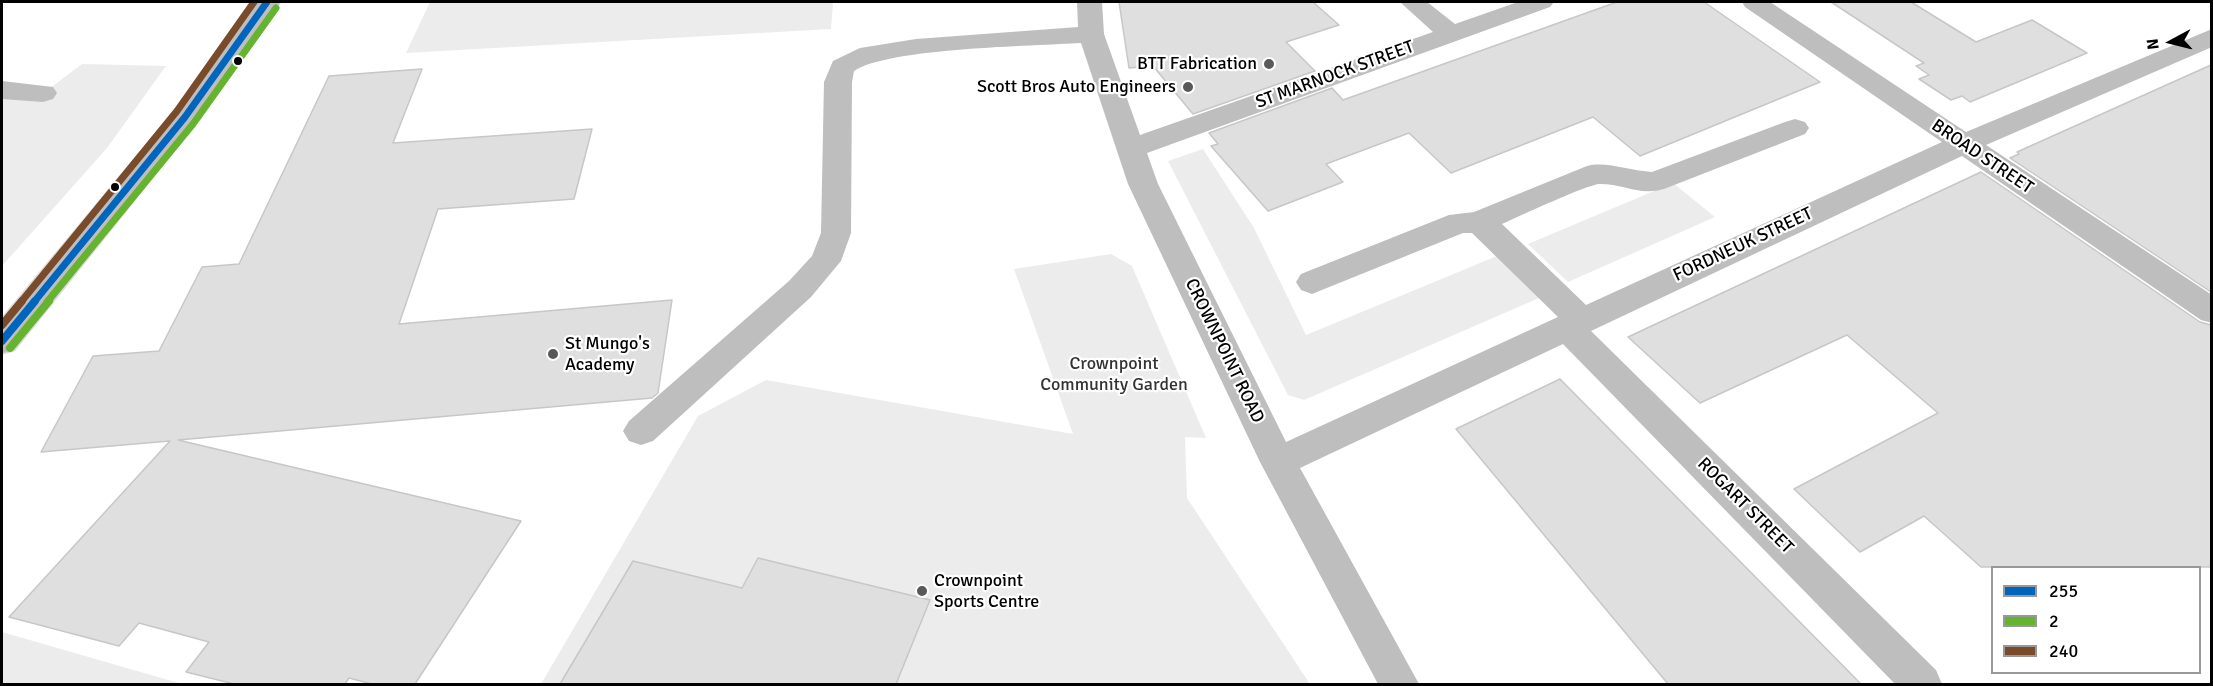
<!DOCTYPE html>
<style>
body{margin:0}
#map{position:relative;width:2213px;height:686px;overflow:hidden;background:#fff;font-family:Signika,sans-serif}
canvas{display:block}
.frame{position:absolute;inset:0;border:3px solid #000;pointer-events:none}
.legend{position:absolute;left:1991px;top:566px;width:210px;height:108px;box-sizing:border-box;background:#fff;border:2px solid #999;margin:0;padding:8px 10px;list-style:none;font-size:18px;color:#000}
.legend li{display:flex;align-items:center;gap:12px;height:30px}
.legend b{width:30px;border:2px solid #999}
.north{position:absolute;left:2141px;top:12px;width:60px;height:60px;-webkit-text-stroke:4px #fff;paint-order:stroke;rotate:263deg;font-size:16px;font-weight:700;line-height:24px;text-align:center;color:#000}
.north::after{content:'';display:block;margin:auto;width:21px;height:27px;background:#000;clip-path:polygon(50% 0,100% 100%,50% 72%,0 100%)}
</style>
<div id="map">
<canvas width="2213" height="686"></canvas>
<div class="frame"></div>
<ul class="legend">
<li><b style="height:8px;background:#0065bd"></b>255</li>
<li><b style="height:8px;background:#65b32e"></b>2</li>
<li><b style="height:8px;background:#7a4b2a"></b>240</li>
</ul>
<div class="north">N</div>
</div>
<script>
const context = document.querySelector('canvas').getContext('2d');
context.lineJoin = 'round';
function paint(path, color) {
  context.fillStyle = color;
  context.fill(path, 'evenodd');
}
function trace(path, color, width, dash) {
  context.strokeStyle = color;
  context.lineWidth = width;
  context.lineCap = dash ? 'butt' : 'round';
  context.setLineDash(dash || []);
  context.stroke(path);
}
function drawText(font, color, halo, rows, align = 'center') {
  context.font = font + ' Signika,sans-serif';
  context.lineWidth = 4.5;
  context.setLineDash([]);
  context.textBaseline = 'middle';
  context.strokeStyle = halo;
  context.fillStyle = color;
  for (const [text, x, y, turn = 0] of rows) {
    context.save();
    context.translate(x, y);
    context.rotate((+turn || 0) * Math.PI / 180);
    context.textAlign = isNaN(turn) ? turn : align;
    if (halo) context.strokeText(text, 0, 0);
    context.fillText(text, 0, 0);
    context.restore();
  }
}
const green = new Path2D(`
 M 430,2 L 833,2 L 831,29 L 406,53 Z
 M 82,64 L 166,66 L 107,148 L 2,266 L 2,96 L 37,98 Z
 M 1203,149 L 1254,228 L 1306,335 L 1497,256 L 1539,298 L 1304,400 L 1288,395 L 1168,161 Z
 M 1673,183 L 1715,217 L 1568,282 L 1528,244 Z
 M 1111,254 L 1132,266 L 1206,438 L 1185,437 L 1187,498 L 1310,684 L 541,684 L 698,416 L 766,380 L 1073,434 L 1014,269 Z
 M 2,632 L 182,684 L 2,684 Z`);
const building = new Path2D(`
 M 1119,2 L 1313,2 L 1339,25 L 1286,42 L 1315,71 L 1193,114 L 1153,66 L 1129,68 Z
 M 1617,2 L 1704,2 L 1820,82 L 1640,156 L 1593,117 L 1451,173 L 1409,133 L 1326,164 L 1343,182 L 1268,211 L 1211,146 L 1218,144 L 1209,133 L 1332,88 L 1343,100 Z
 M 1831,2 L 1911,2 L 1976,42 L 2032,20 L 2087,53 L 1970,102 L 1962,96 L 1951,100 L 1919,79 L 1929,75 L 1916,66 L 1924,63 Z
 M 2211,65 L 2211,292 L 2010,158 L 2019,154 L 2017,152 Z
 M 422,69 L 393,143 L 592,129 L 574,199 L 438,209 L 399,324 L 672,300 L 658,393 L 652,398 L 178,440 L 521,521 L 415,684 L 372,684 L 349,678 L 345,684 L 234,684 L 186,672 L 209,642 L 139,623 L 119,646 L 9,617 L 170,441 L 41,452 L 93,356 L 159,351 L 202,267 L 239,264 L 329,76 Z
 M 1981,172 L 2200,322 L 2211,325 L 2211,567 L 1981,567 L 1924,516 L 1860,552 L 1794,489 L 1938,413 L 1847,335 L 1700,403 L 1628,337 Z
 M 1560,379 L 1861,684 L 1668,684 L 1456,429 Z
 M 758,558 L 930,600 L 896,684 L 560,684 L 633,561 L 742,588 Z`);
const minor = new Path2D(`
 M 1077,2 L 1102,2 L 1104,34 L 1140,135 L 1433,32 L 1400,2 L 1427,2 L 1455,24 L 1518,2 L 1554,2 L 1550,7 L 1147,153 L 1158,184 L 1286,442 L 1558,317 L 1472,233 L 1463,233 L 1312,294 L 1301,290 L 1296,282 L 1301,274 L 1449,215 L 1474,212 L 1587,166 C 1606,161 1631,171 1652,172 L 1785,122 L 1795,119 L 1805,122 L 1809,128 L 1805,134 L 1664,189 C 1639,196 1624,184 1600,184 C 1588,184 1518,217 1502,224 L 1586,305 L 1942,142 L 1745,7 L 1742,2 L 1770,2 L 1966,132 L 2212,29 L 2212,47 L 1986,145 L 2212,295 L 2212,323 L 2201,320 L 1962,156 L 1591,331 L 1936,670 L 1942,684 L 1895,684 L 1563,344 L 1300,468 L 1419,684 L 1378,684 L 1260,462 L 1128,184 L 1081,43 C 1033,46 888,48 854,71 L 852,82 L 851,233 L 841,261 L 811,297 L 653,441 L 641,445 L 629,441 L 623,431 L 629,421 L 789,281 L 812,256 L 821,233 L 824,82 L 833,61 L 860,48 L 916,39 L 1078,27 Z
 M 2,81 L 53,87 L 57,93 L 53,99 L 43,102 L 2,99 Z`);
const major = new Path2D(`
 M 255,2 L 280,2 L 195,123 L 14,350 L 2,353 L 2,319 L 175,111 Z`);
const bus1Far1 = new Path2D(`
 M 34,302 L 185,117 L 267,2`);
const bus1 = new Path2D(`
 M 2,341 L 35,301`);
const bus2Far1 = new Path2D(`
 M 47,302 L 193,124 L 276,8`);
const bus2 = new Path2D(`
 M 10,348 L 49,301`);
const bus3Far1 = new Path2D(`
 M 21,302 L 177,111 L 254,2`);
const bus3 = new Path2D(`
 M 2,325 L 22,301`);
const markers = [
 [238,61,5,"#000"],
 [1269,64,6,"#595959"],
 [1188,87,6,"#595959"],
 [115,187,5,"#000"],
 [553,354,6,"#595959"],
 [922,591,6,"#595959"]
];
const poiNames = [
 ["BTT Fabrication",1257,64],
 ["Scott Bros Auto Engineers",1176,87],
 ["St Mungo's",565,344,"left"],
 ["Academy",565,365,"left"],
 ["Crownpoint",934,581,"left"],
 ["Sports Centre",934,602,"left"]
];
const streetNames = [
 ["ST MARNOCK STREET",1335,75,-20],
 ["BROAD STREET",1982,157,34],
 ["FORDNEUK STREET",1743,245,-25],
 ["CROWNPOINT ROAD",1224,351,64],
 ["ROGART STREET",1745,506,45]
];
const parkNames = [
 ["Crownpoint",1114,364],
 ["Community Garden",1114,385]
];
paint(green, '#ececec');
paint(building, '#dfdfdf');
trace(building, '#c7c7c7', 1.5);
trace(major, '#dbdbdb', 3);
paint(minor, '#bebebe');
paint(major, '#bebebe');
trace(bus1Far1, '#0065bd', 7);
trace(bus1, '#0065bd', 8);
trace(bus2Far1, '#65b32e', 7);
trace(bus2, '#65b32e', 8);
trace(bus3Far1, '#7a4b2a', 7);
trace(bus3, '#7a4b2a', 8);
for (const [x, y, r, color] of markers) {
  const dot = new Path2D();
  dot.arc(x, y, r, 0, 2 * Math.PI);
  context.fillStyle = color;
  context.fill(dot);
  trace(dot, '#fff', 2);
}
drawText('18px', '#000', '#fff', poiNames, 'right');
drawText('18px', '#000', '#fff', streetNames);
drawText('18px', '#333', '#fff', parkNames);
</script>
